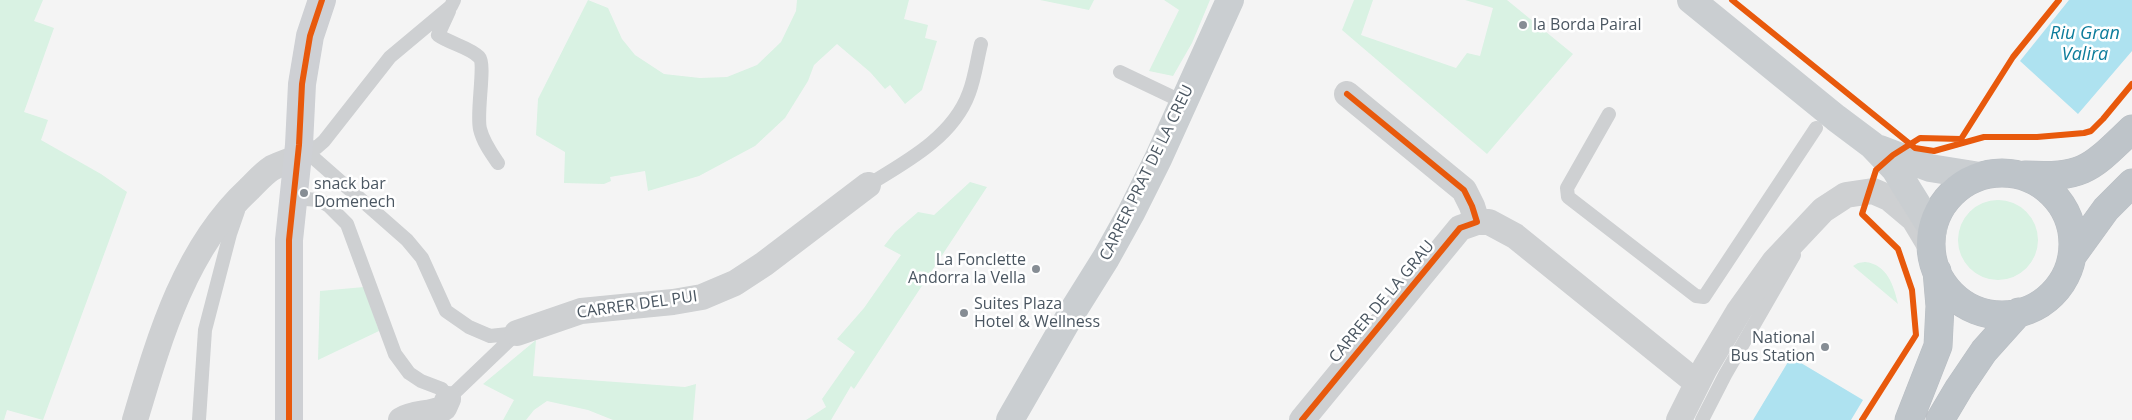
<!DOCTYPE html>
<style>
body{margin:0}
canvas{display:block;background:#f4f4f4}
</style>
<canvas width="2132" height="420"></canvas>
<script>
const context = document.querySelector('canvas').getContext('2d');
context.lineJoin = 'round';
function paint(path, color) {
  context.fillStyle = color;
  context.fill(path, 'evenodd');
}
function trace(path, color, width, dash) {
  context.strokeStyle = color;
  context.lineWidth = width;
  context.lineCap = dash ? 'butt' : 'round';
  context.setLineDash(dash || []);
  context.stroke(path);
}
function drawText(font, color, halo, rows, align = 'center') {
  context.font = font + ' "Open Sans",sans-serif';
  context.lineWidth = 5;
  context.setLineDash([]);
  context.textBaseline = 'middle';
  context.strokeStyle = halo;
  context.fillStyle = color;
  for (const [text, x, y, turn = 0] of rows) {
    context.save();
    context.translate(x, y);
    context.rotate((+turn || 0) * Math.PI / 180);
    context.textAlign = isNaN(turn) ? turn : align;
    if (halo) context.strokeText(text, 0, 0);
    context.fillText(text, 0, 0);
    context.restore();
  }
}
const green = new Path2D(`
 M 0,0 L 43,0 L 34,21 L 54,28 L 24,112 L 48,120 L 41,140 L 101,174 L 127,192 L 43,420 L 7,410 L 4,420 L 0,420 Z
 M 588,0 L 608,8 L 622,39 L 635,55 L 664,74 L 700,78 L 727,77 L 757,65 L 781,42 L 796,11 L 797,0 L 909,0 L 904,19 L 928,25 L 925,38 L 937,41 L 922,90 L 905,104 L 890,85 L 885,89 L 870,72 L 837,44 L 814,65 L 808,81 L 785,118 L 755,146 L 699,176 L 648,191 L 645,171 L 610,177 L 611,181 L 604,184 L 564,183 L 565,152 L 536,135 L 538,99 Z
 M 1040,0 L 1094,0 L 1089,10 Z
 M 1164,0 L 1210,0 L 1192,43 L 1173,76 L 1149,71 L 1179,10 Z
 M 1354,0 L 1373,0 L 1361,35 L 1456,68 L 1467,53 L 1480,56 L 1493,8 L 1465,0 L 1507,0 L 1573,54 L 1487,154 L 1342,30 Z
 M 970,182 L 987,187 L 854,389 L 851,386 L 831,420 L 806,420 L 826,407 L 822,399 L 855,352 L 837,339 L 864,308 L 901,255 L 884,246 L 895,232 L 918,212 L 934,215 Z
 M1958 240a40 40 0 1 1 80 0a40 40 0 1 1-80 0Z
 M 1865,262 C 1887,264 1894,286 1898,304 L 1853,266 L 1858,263 Z
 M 364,287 L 379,331 L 318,360 L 320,291 Z
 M 536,340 L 533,376 L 685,387 L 696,384 L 693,420 L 613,420 L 588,410 L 547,401 L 534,410 L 526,420 L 503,420 L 514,400 L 483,384 Z`);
const water = new Path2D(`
 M 2069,0 L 2132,0 L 2132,51 L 2078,114 L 2020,61 Z
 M 1791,357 L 1863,400 L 1851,420 L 1753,420 Z`);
const lane = new Path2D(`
 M 449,11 L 438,35 C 449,43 471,48 479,57 C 486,64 476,113 480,129 C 483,142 491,153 498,163
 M 1120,72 L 1183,102
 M 1609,114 L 1567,188 L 1568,197 L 1696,296 L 1704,297 L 1816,128
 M 299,145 L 407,240 L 422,258 L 446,311 L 469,327 L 490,336 L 517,333
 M 300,145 L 316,148 L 324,141 L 390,57 L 451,6 L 454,0
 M 868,185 C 906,162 953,137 969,93 C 975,77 977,60 981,44
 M 292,198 L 319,200 L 329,206 L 347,224 L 395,354 L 409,373 L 421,381 L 442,389 L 448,399 L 517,333
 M 199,420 L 205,330 L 230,234 L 238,211
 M 1702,420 L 1725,375 L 1794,255`);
const street = new Path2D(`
 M 1477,222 L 1489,222 L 1515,236 L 1697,383
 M 517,333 L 581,311 L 673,302 L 702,297 L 735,283 L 764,264 L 868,185
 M 135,420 C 159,339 185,248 249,189 C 256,182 264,173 272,168 C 280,164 289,161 297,158
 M 401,420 C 414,412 429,415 444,408 L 448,399
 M 1302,420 L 1460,228 L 1477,222 L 1472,206 L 1464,190 L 1347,94
 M 1679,420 L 1705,368 L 1739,311 L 1774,262 L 1823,210 L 1846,195 L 1873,191 L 1889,198 L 1914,219 L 1932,249`);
const secondary = new Path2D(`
 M 289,420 L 289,240 L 299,145 L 302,84 L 310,36 L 322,0`);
const primary = new Path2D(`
 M 1691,0 L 1836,118 L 1872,145 L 1895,169 L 1933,230
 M 1880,149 L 1930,168 L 1980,176
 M 1010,420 L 1071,314 L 1106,258 L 1131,213 L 1158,159 L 1230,0`);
const highway = new Path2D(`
 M1931 244a71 71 0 1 1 142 0a71 71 0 1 1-142 0Z
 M 2025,175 C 2085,178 2090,169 2132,129
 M 2072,256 L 2106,209 L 2132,183
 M 1909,420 L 1938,346 L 1940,306 L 1937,271
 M 1940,420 L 1959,388 L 1984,351 L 2019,312`);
const cycleway = new Path2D(`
 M 1732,0 L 1915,148 L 1934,151 L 1984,137 L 2037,137 L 2084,133 L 2091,131 L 2103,119 L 2132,84
 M 289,420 L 289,240 L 299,145 L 302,84 L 310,36 L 322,0
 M 1302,420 L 1460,228 L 1477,222 L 1472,206 L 1464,190 L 1347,94
 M 1862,420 L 1916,335 L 1912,290 L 1898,249 L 1862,214 L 1876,170 L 1893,155 L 1920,138 L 1961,139 L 2013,57 L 2059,0`);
const markers = [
 [1523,25,5,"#868d94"],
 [304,193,5,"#868d94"],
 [1036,269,5,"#868d94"],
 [964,313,5,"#868d94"],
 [1825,347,5,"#868d94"]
];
const poiNames = [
 ["la Borda Pairal",1533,25],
 ["snack bar",314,184],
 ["Domenech",314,202],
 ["La Fonclette",1026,260,"right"],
 ["Andorra la Vella",1026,278,"right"],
 ["Suites Plaza",974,304],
 ["Hotel & Wellness",974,322],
 ["National",1815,338,"right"],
 ["Bus Station",1815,356,"right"]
];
const streetNames = [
 ["CARRER PRAT DE LA CREU",1147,173,-64],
 ["CARRER DE LA GRAU",1382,302,-50],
 ["CARRER DEL PUI",637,305,-8]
];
const waterNames = [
 ["Riu Gran",2085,34],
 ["Valira",2085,55]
];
paint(green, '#d9f2e3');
paint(water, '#aee2f0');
trace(highway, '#b9bec3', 29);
trace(lane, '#ced0d2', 14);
trace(street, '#ced0d2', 26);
trace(secondary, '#ced0d4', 28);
trace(primary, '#caced1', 28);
trace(highway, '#bec4c9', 28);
trace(cycleway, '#e8590c', 6);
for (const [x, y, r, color] of markers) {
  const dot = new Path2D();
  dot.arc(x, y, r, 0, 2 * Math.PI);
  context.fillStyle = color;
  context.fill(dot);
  trace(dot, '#fff', 2);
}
drawText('16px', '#4a5661', '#fff', poiNames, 'left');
drawText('16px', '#4a5661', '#fff', streetNames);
drawText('italic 18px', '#0c7c9b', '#fff', waterNames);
</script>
